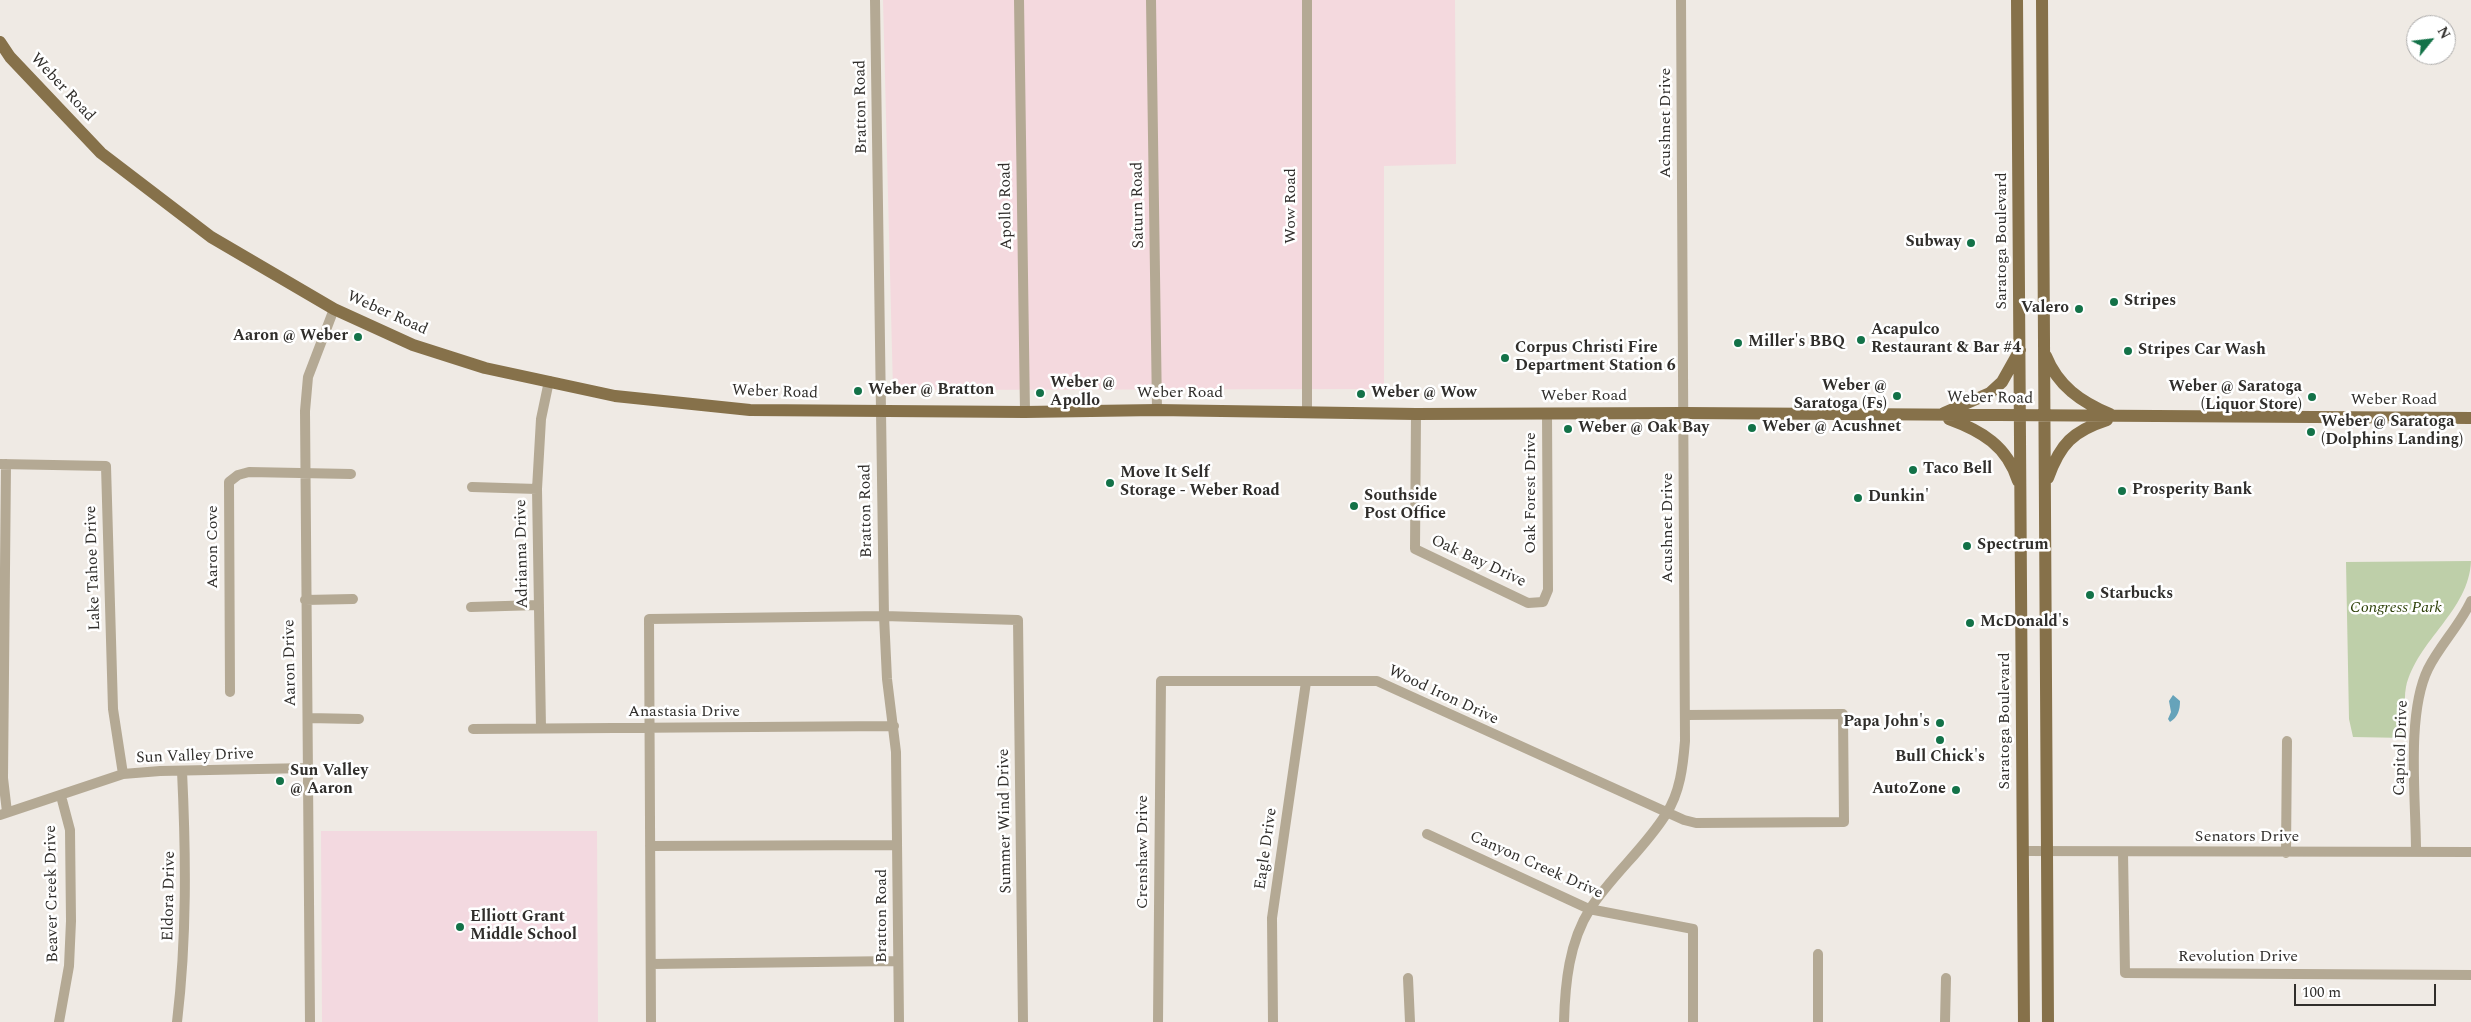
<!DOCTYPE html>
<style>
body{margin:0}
#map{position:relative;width:2471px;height:1022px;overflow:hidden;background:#efeae4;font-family:Spectral,serif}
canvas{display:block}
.north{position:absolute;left:2406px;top:15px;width:50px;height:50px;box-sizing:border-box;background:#fff;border:1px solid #acabaa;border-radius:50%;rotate:61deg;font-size:14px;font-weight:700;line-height:20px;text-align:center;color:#302e2b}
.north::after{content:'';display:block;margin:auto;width:18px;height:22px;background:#137248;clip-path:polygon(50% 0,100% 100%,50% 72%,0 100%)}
.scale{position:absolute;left:2294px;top:984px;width:142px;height:22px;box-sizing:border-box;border:2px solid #302e2b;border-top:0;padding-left:6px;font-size:15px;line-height:18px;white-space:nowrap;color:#302e2b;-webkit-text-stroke:4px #fff;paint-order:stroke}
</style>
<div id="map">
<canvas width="2471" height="1022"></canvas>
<div class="north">N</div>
<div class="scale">100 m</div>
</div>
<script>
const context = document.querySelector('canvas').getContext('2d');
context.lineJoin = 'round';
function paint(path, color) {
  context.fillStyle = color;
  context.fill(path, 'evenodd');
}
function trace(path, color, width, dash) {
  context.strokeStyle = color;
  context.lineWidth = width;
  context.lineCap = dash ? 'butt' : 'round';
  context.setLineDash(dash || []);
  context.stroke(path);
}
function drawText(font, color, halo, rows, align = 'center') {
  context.font = font + ' Spectral,serif';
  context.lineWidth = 5;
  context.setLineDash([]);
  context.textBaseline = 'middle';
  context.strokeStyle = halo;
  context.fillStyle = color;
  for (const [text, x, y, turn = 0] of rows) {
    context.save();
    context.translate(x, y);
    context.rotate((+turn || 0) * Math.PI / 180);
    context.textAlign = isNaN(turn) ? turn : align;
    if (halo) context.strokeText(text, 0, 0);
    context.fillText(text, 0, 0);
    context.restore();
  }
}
const industrial = new Path2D(`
 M 883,0 L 1455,0 L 1456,164 L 1384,166 L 1384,389 L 893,390 Z`);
const education = new Path2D(`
 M 321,831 L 597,831 L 598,1022 L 322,1022 Z`);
const green = new Path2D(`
 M 2471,561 C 2469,611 2417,640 2406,687 C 2403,702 2407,722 2407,738 L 2353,737 L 2349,719 L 2346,562 Z`);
const water = new Path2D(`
 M 2173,695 L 2180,701 C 2180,710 2178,717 2170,722 L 2168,719 L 2171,712 L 2169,701 Z`);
const minor = new Path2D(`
 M 875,0 L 884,616 L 887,679 L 896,752 L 899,1022
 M 1019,0 L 1025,412
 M 1151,0 L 1157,410
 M 1307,0 L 1307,412
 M 1416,414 L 1415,549 L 1528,603 L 1543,602 L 1548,590 L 1547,413
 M 0,464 L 106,466 L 113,709 L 123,774
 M 6,464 L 3,778 L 7,812
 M 472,487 L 537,489
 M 305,600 L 353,599
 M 471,607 L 539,605
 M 230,692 L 229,482 L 238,475 L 249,472 L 351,474
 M 308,718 L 359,719
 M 541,728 L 537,489 L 541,419 L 549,381
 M 473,729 L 894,726
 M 0,815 L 123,774 L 160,771 L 308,768
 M 1427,834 L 1589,909 L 1693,929 L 1693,1022
 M 650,846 L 897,845
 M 2023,851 L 2471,852
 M 2416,851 C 2416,800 2406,714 2428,669 C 2440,645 2460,625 2471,601
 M 2123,852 L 2125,973 L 2471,975
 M 2286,853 L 2287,741
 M 1818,954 L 1818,1022
 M 651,964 L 898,961
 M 1408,978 L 1410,1022
 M 59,1022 L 69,966 L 71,921 L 70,830 L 61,796
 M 177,1022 C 187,938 186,855 182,771
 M 310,1022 L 305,411 L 308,377 L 334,309
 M 651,1022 L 649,619 L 884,616 L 1018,620 L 1023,1022
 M 1158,1022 L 1161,681 L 1377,681 L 1684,820 L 1696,823 L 1844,822 L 1843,714 L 1685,715
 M 1273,1022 L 1272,918 L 1306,682
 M 1564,1022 C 1565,984 1569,942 1590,909 C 1612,875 1645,848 1666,814 C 1680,793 1683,766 1685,741 L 1681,0
 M 1945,1022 L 1946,978`);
const major = new Path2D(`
 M 2017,0 L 2024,1022
 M 2042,0 L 2048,1022
 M 0,42 L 10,57 L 101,153 L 211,237 L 334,309 L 413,345 L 485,368 L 615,396 L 750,410 L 1025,412 L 1157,410 L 1416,414 L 1684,413 L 2471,418
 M 2046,356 C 2058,386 2081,402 2110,414
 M 1944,413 L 1990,393 L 2002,382 L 2020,350
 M 1949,419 C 1982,431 2007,446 2018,481
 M 2048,478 C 2060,444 2073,431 2107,420`);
const markers = [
 [1971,243,5,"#137248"],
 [2114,302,5,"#137248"],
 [2079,309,5,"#137248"],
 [358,337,5,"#137248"],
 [1861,340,5,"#137248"],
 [1738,343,5,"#137248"],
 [2128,351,5,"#137248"],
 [1505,358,5,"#137248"],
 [858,391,5,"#137248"],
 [1040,393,5,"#137248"],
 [1361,394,5,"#137248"],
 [1897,396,5,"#137248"],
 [2312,397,5,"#137248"],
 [1752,428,5,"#137248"],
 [1568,429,5,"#137248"],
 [2311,432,5,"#137248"],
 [1913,470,5,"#137248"],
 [1110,483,5,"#137248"],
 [2122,491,5,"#137248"],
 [1858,498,5,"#137248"],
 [1354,506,5,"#137248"],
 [1967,546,5,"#137248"],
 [2090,595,5,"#137248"],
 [1970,623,5,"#137248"],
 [1940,723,5,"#137248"],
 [1940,740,5,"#137248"],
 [280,781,5,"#137248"],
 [1956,790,5,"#137248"],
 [460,927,5,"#137248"]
];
const streetNames = [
 ["Weber Road",62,88,47],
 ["Bratton Road",862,107,-91],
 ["Acushnet Drive",1667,123,-90],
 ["Saturn Road",1139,205,-91],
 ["Apollo Road",1007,206,-91],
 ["Wow Road",1292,206,-90],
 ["Saratoga Boulevard",2003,241,-90],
 ["Weber Road",387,314,24],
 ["Weber Road",775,393,2],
 ["Weber Road",1180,394],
 ["Weber Road",1584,397],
 ["Weber Road",1990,399,1],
 ["Weber Road",2394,401],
 ["Oak Forest Drive",1532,493,-90],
 ["Bratton Road",867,511,-91],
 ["Acushnet Drive",1669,528,-90],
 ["Aaron Cove",214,547,-90],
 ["Adrianna Drive",523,554,-91],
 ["Oak Bay Drive",1478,562,25],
 ["Lake Tahoe Drive",94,568,-92],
 ["Aaron Drive",291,663,-91],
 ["Wood Iron Drive",1443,696,25],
 ["Anastasia Drive",684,713],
 ["Saratoga Boulevard",2006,721,-90],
 ["Capitol Drive",2402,748,-88],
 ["Sun Valley Drive",195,757,-2],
 ["Summer Wind Drive",1006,821,-91],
 ["Senators Drive",2247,838],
 ["Eagle Drive",1267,849,-82],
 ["Crenshaw Drive",1144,852,-90],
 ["Canyon Creek Drive",1536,866,24],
 ["Beaver Creek Drive",53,894,-91],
 ["Eldora Drive",170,896,-89],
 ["Bratton Road",883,916,-90],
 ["Revolution Drive",2238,958]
];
const poiNames = [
 ["Subway",1961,243,"right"],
 ["Stripes",2124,302],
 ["Valero",2069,309,"right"],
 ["Acapulco",1871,331],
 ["Restaurant & Bar #4",1871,349],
 ["Aaron @ Weber",348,337,"right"],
 ["Miller's BBQ",1748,343],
 ["Corpus Christi Fire",1515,349],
 ["Department Station 6",1515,367],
 ["Stripes Car Wash",2138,351],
 ["Weber @",1050,384],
 ["Apollo",1050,402],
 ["Weber @",1887,387,"right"],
 ["Saratoga (Fs)",1887,405,"right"],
 ["Weber @ Saratoga",2302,388,"right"],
 ["(Liquor Store)",2302,406,"right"],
 ["Weber @ Bratton",868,391],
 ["Weber @ Wow",1371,394],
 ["Weber @ Saratoga",2321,423],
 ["(Dolphins Landing)",2321,441],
 ["Weber @ Acushnet",1762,428],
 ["Weber @ Oak Bay",1578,429],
 ["Taco Bell",1923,470],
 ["Move It Self",1120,474],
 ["Storage - Weber Road",1120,492],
 ["Prosperity Bank",2132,491],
 ["Southside",1364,497],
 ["Post Office",1364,515],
 ["Dunkin'",1868,498],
 ["Spectrum",1977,546],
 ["Starbucks",2100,595],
 ["McDonald's",1980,623],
 ["Papa John's",1930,723,"right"],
 ["Bull Chick's",1940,758,"center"],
 ["Sun Valley",290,772],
 ["@ Aaron",290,790],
 ["AutoZone",1946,790,"right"],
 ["Elliott Grant",470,918],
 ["Middle School",470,936]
];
const parkNames = [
 ["Congress Park",2396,609]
];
paint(industrial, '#f4d9de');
paint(education, '#f3d9e0');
paint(green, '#becfa9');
paint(water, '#66a3ba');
trace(minor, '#b4a994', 10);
trace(major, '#86714a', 12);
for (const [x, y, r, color] of markers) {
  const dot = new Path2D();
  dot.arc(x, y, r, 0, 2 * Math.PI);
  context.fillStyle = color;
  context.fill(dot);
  trace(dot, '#fff', 2);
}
drawText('16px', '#302e2b', '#fff', streetNames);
drawText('bold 16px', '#302e2b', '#fff', poiNames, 'left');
drawText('italic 16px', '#2d4008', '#fff', parkNames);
</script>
